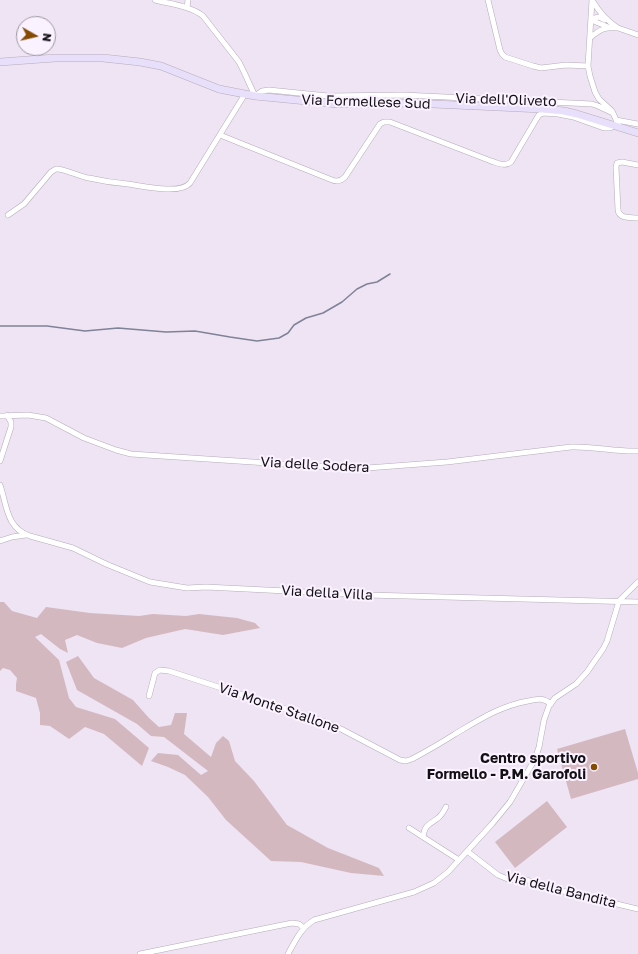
<!DOCTYPE html>
<style>
body{margin:0}
#map{position:relative;width:638px;height:954px;overflow:hidden;background:#efe4f3;font-family:"Golos Text",sans-serif}
canvas{display:block}
.north{position:absolute;left:16px;top:16px;width:40px;height:40px;box-sizing:border-box;background:#fbf2ff;border:1px solid #9e97a1;border-radius:50%;rotate:98deg;font-size:11px;font-weight:700;line-height:16px;text-align:center;color:#130f14}
.north::after{content:'';display:block;margin:auto;width:14px;height:18px;background:#864b02;clip-path:polygon(50% 0,100% 100%,50% 72%,0 100%)}
</style>
<div id="map">
<canvas width="638" height="954"></canvas>
<div class="north">N</div>
</div>
<script>
const context = document.querySelector('canvas').getContext('2d');
context.lineJoin = 'round';
function paint(path, color) {
  context.fillStyle = color;
  context.fill(path, 'evenodd');
}
function trace(path, color, width, dash) {
  context.strokeStyle = color;
  context.lineWidth = width;
  context.lineCap = dash ? 'butt' : 'round';
  context.setLineDash(dash || []);
  context.stroke(path);
}
function drawText(font, color, halo, rows, align = 'center') {
  context.font = font + ' "Golos Text",sans-serif';
  context.lineWidth = 4;
  context.setLineDash([]);
  context.textBaseline = 'middle';
  context.strokeStyle = halo;
  context.fillStyle = color;
  for (const [text, x, y, turn = 0] of rows) {
    context.save();
    context.translate(x, y);
    context.rotate((+turn || 0) * Math.PI / 180);
    context.textAlign = isNaN(turn) ? turn : align;
    if (halo) context.strokeText(text, 0, 0);
    context.fillText(text, 0, 0);
    context.restore();
  }
}
const green = new Path2D(`
 M 0,602 L 4,602 L 12,611 L 37,618 L 46,607 L 90,613 L 139,616 L 153,614 L 186,616 L 199,614 L 237,618 L 255,623 L 260,628 L 223,635 L 185,629 L 146,638 L 122,648 L 97,643 L 77,635 L 65,640 L 68,653 L 60,649 L 41,634 L 35,637 L 59,660 L 69,698 L 76,707 L 115,719 L 149,748 L 142,766 L 104,734 L 85,727 L 69,739 L 50,726 L 40,725 L 40,713 L 36,698 L 16,691 L 16,684 L 17,678 L 10,670 L 3,668 L 0,671 Z
 M 78,656 L 94,678 L 133,700 L 149,718 L 159,727 L 171,725 L 175,713 L 187,713 L 184,734 L 211,757 L 216,743 L 223,736 L 229,741 L 235,761 L 254,781 L 287,825 L 328,848 L 379,868 L 384,876 L 351,873 L 301,862 L 271,861 L 226,820 L 208,797 L 185,775 L 168,767 L 151,761 L 158,753 L 178,755 L 201,775 L 208,771 L 164,737 L 151,736 L 137,724 L 77,690 L 66,662 Z
 M 625,729 L 638,773 L 638,779 L 571,799 L 557,749 Z
 M 547,801 L 567,827 L 515,868 L 495,842 Z`);
const stream = new Path2D(`
 M 0,326 L 47,326 L 85,331 L 118,328 L 166,332 L 195,331 L 230,337 L 257,341 L 279,338 L 288,333 L 294,325 L 306,318 L 323,313 L 342,302 L 357,289 L 367,284 L 377,282 L 390,274`);
const street = new Path2D(`
 M 155,0 C 170,4 191,6 203,16 L 239,62 L 244,72 L 255,96 L 262,91 L 269,90 L 328,96 L 403,95 L 592,104 L 598,106 L 613,113
 M 488,0 L 500,50 L 502,54 L 505,57 L 533,66 L 541,68 L 566,65 L 588,66
 M 592,0 L 588,66 L 590,76 L 595,92 L 599,99 L 612,111 L 620,128
 M 187,8 L 188,0
 M 605,20 L 599,17 L 591,19 L 596,22 L 608,27
 M 618,28 L 638,35
 M 590,38 C 600,29 605,27 618,28 C 607,21 599,12 592,0
 M 616,120 L 638,124
 M 220,135 L 332,180 C 337,182 341,181 345,177 L 380,124 L 384,122 L 390,122 L 491,161 C 498,163 505,167 511,162 L 537,118 L 539,115 L 543,113 L 558,114 L 573,117 L 604,128 L 610,128 L 615,126
 M 638,165 L 622,162 L 617,163 L 616,167 L 618,210 C 619,219 630,217 638,218
 M 8,215 L 24,204 L 51,172 C 53,171 54,170 56,169 C 63,168 80,177 89,178 C 102,181 115,183 128,184 C 143,186 180,195 190,183 L 245,94
 M 0,416 L 28,415 L 46,418 L 84,438 L 116,450 L 131,454 L 344,468 L 367,468 L 447,462 L 571,447 C 593,446 616,452 638,451
 M 0,461 L 11,427 L 11,422 L 7,415
 M 0,485 C 7,505 6,528 30,536 L 73,548 L 106,564 L 150,582 L 187,588 L 206,587 L 367,595 L 638,602
 M 0,541 L 12,537 L 26,535
 M 149,696 L 155,673 L 160,670 L 169,671 L 323,721 L 341,729 L 400,760 L 406,761 L 412,759 C 427,751 441,743 455,734 C 479,720 500,706 528,701 C 537,699 543,697 551,704
 M 409,828 L 459,860
 M 423,837 C 425,824 429,825 438,818 C 442,815 444,811 446,807
 M 467,851 L 498,875 L 510,880 L 524,879 L 550,888 L 638,909
 M 140,954 L 292,923 L 299,924 L 304,928
 M 288,954 C 295,941 301,928 314,920 L 414,892 L 434,883 L 448,872 L 492,824 L 510,802 L 535,759 L 539,747 L 544,720 L 549,706 L 555,698 L 576,684 L 587,672 L 603,649 L 607,641 L 619,601 L 638,582`);
const secondary = new Path2D(`
 M 0,62 L 55,58 L 103,58 L 140,62 L 161,66 L 219,89 L 255,96 L 338,104 L 412,103 L 542,109 L 564,111 L 577,114 L 638,133`);
const markers = [
 [594,767,4,"#864b02"]
];
const streetNames = [
 ["Via dell'Oliveto",506,100,2],
 ["Via Formellese Sud",366,102,2],
 ["Via delle Sodera",315,465,3],
 ["Via della Villa",327,593,3],
 ["Via Monte Stallone",279,708,19],
 ["Via della Bandita",561,890,14]
];
const poiNames = [
 ["Centro sportivo",586,759],
 ["Formello - P.M. Garofoli",586,775]
];
paint(green, '#d4b8c0');
trace(stream, '#808298', 1.5);
trace(street, '#b5abb9', 6);
trace(secondary, '#b5abb9', 8);
trace(street, '#fff', 5);
trace(secondary, '#e8e0fb', 7);
for (const [x, y, r, color] of markers) {
  const dot = new Path2D();
  dot.arc(x, y, r, 0, 2 * Math.PI);
  context.fillStyle = color;
  context.fill(dot);
  trace(dot, '#fbf2ff', 1.5);
}
drawText('14px', '#130f14', '#fbf2ff', streetNames);
drawText('bold 14px', '#130f14', '#fbf2ff', poiNames, 'right');
</script>
